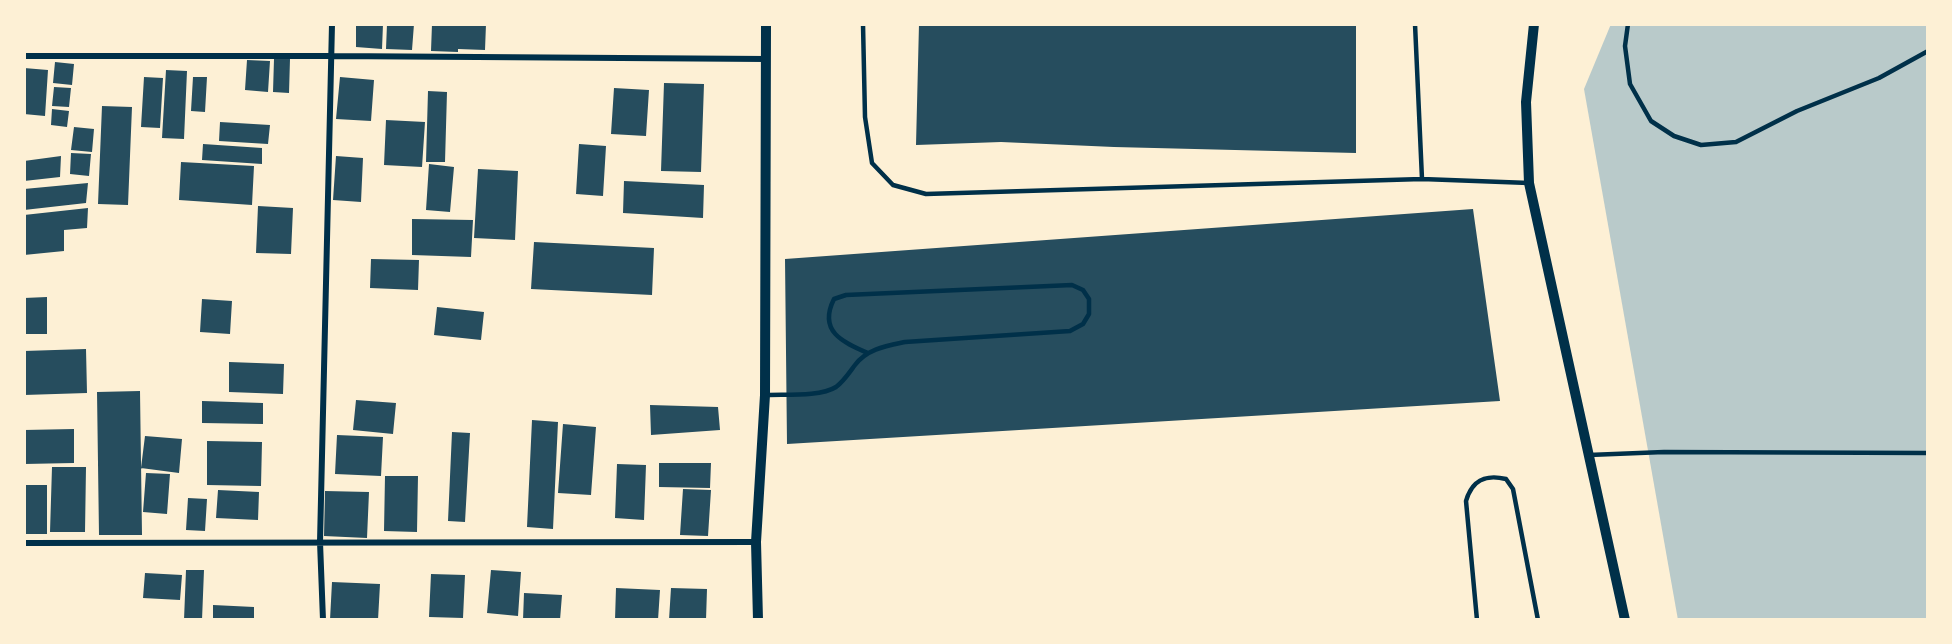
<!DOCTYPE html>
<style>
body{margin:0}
#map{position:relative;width:1952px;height:644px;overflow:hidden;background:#fdf0d5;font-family:"DejaVu Sans",sans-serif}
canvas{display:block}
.frame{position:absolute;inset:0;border:26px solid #fdf0d5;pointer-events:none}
</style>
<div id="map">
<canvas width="1952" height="644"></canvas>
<div class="frame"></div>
</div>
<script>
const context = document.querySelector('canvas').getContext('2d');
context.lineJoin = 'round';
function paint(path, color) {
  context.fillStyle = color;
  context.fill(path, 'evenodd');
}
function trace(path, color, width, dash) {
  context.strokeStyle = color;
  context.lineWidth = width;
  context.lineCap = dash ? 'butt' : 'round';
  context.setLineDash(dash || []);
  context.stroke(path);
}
const green = new Path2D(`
 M 1611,24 L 1928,24 L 1928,620 L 1678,620 L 1584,89 Z`);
const building = new Path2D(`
 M 356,24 L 383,24 L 382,49 L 356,47 Z
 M 387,24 L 414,24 L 412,50 L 386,49 Z
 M 432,24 L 486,24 L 485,50 L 458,49 L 458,52 L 431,51 Z
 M 919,24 L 1356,24 L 1356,153 L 1114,147 L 1001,142 L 916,145 Z
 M 274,59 L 290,59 L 289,93 L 273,92 Z
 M 247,60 L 270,61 L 268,92 L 245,90 Z
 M 55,62 L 74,64 L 72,85 L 53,83 Z
 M 24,68 L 48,70 L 45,116 L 24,114 Z
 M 166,70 L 187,71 L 184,139 L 162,138 Z
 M 144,77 L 163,78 L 160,128 L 141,127 Z
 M 193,77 L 207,77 L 205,112 L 191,111 Z
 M 340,77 L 374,80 L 371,121 L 336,119 Z
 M 664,83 L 704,84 L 701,172 L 661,171 Z
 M 54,87 L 71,88 L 69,107 L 52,106 Z
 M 614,88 L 649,90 L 646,136 L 611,134 Z
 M 428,91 L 447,92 L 445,162 L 426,162 Z
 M 102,106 L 132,107 L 128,205 L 98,204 Z
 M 52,109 L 69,111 L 67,127 L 51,125 Z
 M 386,120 L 425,122 L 422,167 L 384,165 Z
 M 220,122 L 270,125 L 268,144 L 219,141 Z
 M 74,127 L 94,129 L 92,152 L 71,150 Z
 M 203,144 L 262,148 L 262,164 L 202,160 Z
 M 579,144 L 606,146 L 603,196 L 576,194 Z
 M 71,153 L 91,154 L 89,176 L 70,174 Z
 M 61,156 L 60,177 L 24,181 L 24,161 Z
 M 336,156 L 363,158 L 361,202 L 333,200 Z
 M 181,162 L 254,166 L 252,205 L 179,200 Z
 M 429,164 L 454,167 L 450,212 L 426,210 Z
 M 478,169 L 518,171 L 515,240 L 474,238 Z
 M 624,181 L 704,185 L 703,218 L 623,213 Z
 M 88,183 L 86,203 L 24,210 L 24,189 Z
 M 258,206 L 293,208 L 291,254 L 256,253 Z
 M 88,208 L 87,228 L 64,230 L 64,251 L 24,255 L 24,215 Z
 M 1473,209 L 1500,401 L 787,444 L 785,259 Z
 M 412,219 L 473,220 L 471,257 L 412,255 Z
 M 534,242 L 654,248 L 652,295 L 531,289 Z
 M 371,259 L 419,260 L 418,290 L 370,288 Z
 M 47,297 L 47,334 L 24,334 L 24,298 Z
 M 202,299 L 232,301 L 230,334 L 200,332 Z
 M 437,307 L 484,312 L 481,340 L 434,335 Z
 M 86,349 L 87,393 L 24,395 L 24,351 Z
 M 229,362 L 284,364 L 283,394 L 229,392 Z
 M 140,391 L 142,535 L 99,535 L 97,392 Z
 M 356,400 L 396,403 L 393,434 L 353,430 Z
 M 202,401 L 263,403 L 263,424 L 202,423 Z
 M 650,405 L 718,407 L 720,430 L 651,435 Z
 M 532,420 L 558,422 L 553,529 L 527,527 Z
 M 563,424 L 596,427 L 591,495 L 558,493 Z
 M 74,429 L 74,463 L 24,464 L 24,430 Z
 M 452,432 L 470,433 L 465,522 L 448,521 Z
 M 337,435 L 383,437 L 381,476 L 335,474 Z
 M 145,436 L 182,439 L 179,473 L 141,468 Z
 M 207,441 L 262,442 L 261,486 L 207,485 Z
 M 659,463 L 711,463 L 710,488 L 659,487 Z
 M 617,464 L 646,465 L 644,520 L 615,518 Z
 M 52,467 L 86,467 L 85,532 L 50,532 Z
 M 146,473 L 170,474 L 167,514 L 143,512 Z
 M 385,476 L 418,476 L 417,532 L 384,531 Z
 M 24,485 L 47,485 L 47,534 L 24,534 Z
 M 683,489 L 711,490 L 708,536 L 680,535 Z
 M 218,490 L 259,492 L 258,520 L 216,518 Z
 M 325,491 L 369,492 L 367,538 L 324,536 Z
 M 188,498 L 207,499 L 205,531 L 186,530 Z
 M 186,570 L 204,570 L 202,620 L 184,620 Z
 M 491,570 L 521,572 L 518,616 L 487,613 Z
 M 145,573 L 182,575 L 180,600 L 143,598 Z
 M 431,574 L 465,575 L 463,618 L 429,617 Z
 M 332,582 L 380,584 L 378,620 L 330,620 Z
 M 616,588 L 660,590 L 658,620 L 615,620 Z
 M 671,588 L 707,589 L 706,620 L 669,620 Z
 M 524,593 L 562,595 L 560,620 L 523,620 Z
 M 213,605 L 254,607 L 254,620 L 213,620 Z`);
const service = new Path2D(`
 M 863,24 L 865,117 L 872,163 L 893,185 L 926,194 L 1422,179 L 1529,183
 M 1415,24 L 1422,179
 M 1628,24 L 1625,46 L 1630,84 L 1651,121 L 1674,136 L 1701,145 L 1736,142 L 1797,111 L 1879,78 L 1928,51
 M 766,395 C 785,394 820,397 836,387 C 844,381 849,373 855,365 C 867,349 886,346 905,342 L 1070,331 L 1083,324 L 1089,314 L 1089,299 L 1083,290 L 1072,285 L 846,295 L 834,299 C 818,331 842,342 868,353
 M 1589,455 L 1664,452 L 1928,453
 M 1477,620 L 1466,501 C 1472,480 1485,474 1506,479 L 1513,489 L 1538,620`);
const minor = new Path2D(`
 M 24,56 L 332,56 L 766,59
 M 24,543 L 756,542
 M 323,620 L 320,542 L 332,24`);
const tertiary = new Path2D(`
 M 1534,24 L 1526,102 L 1529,183 L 1625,620
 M 758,620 L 756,542 L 765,395 L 766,24`);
paint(green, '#b9caca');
paint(building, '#264d5e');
trace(service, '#003049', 4.5);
trace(minor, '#003049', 6);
trace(tertiary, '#003049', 10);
</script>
